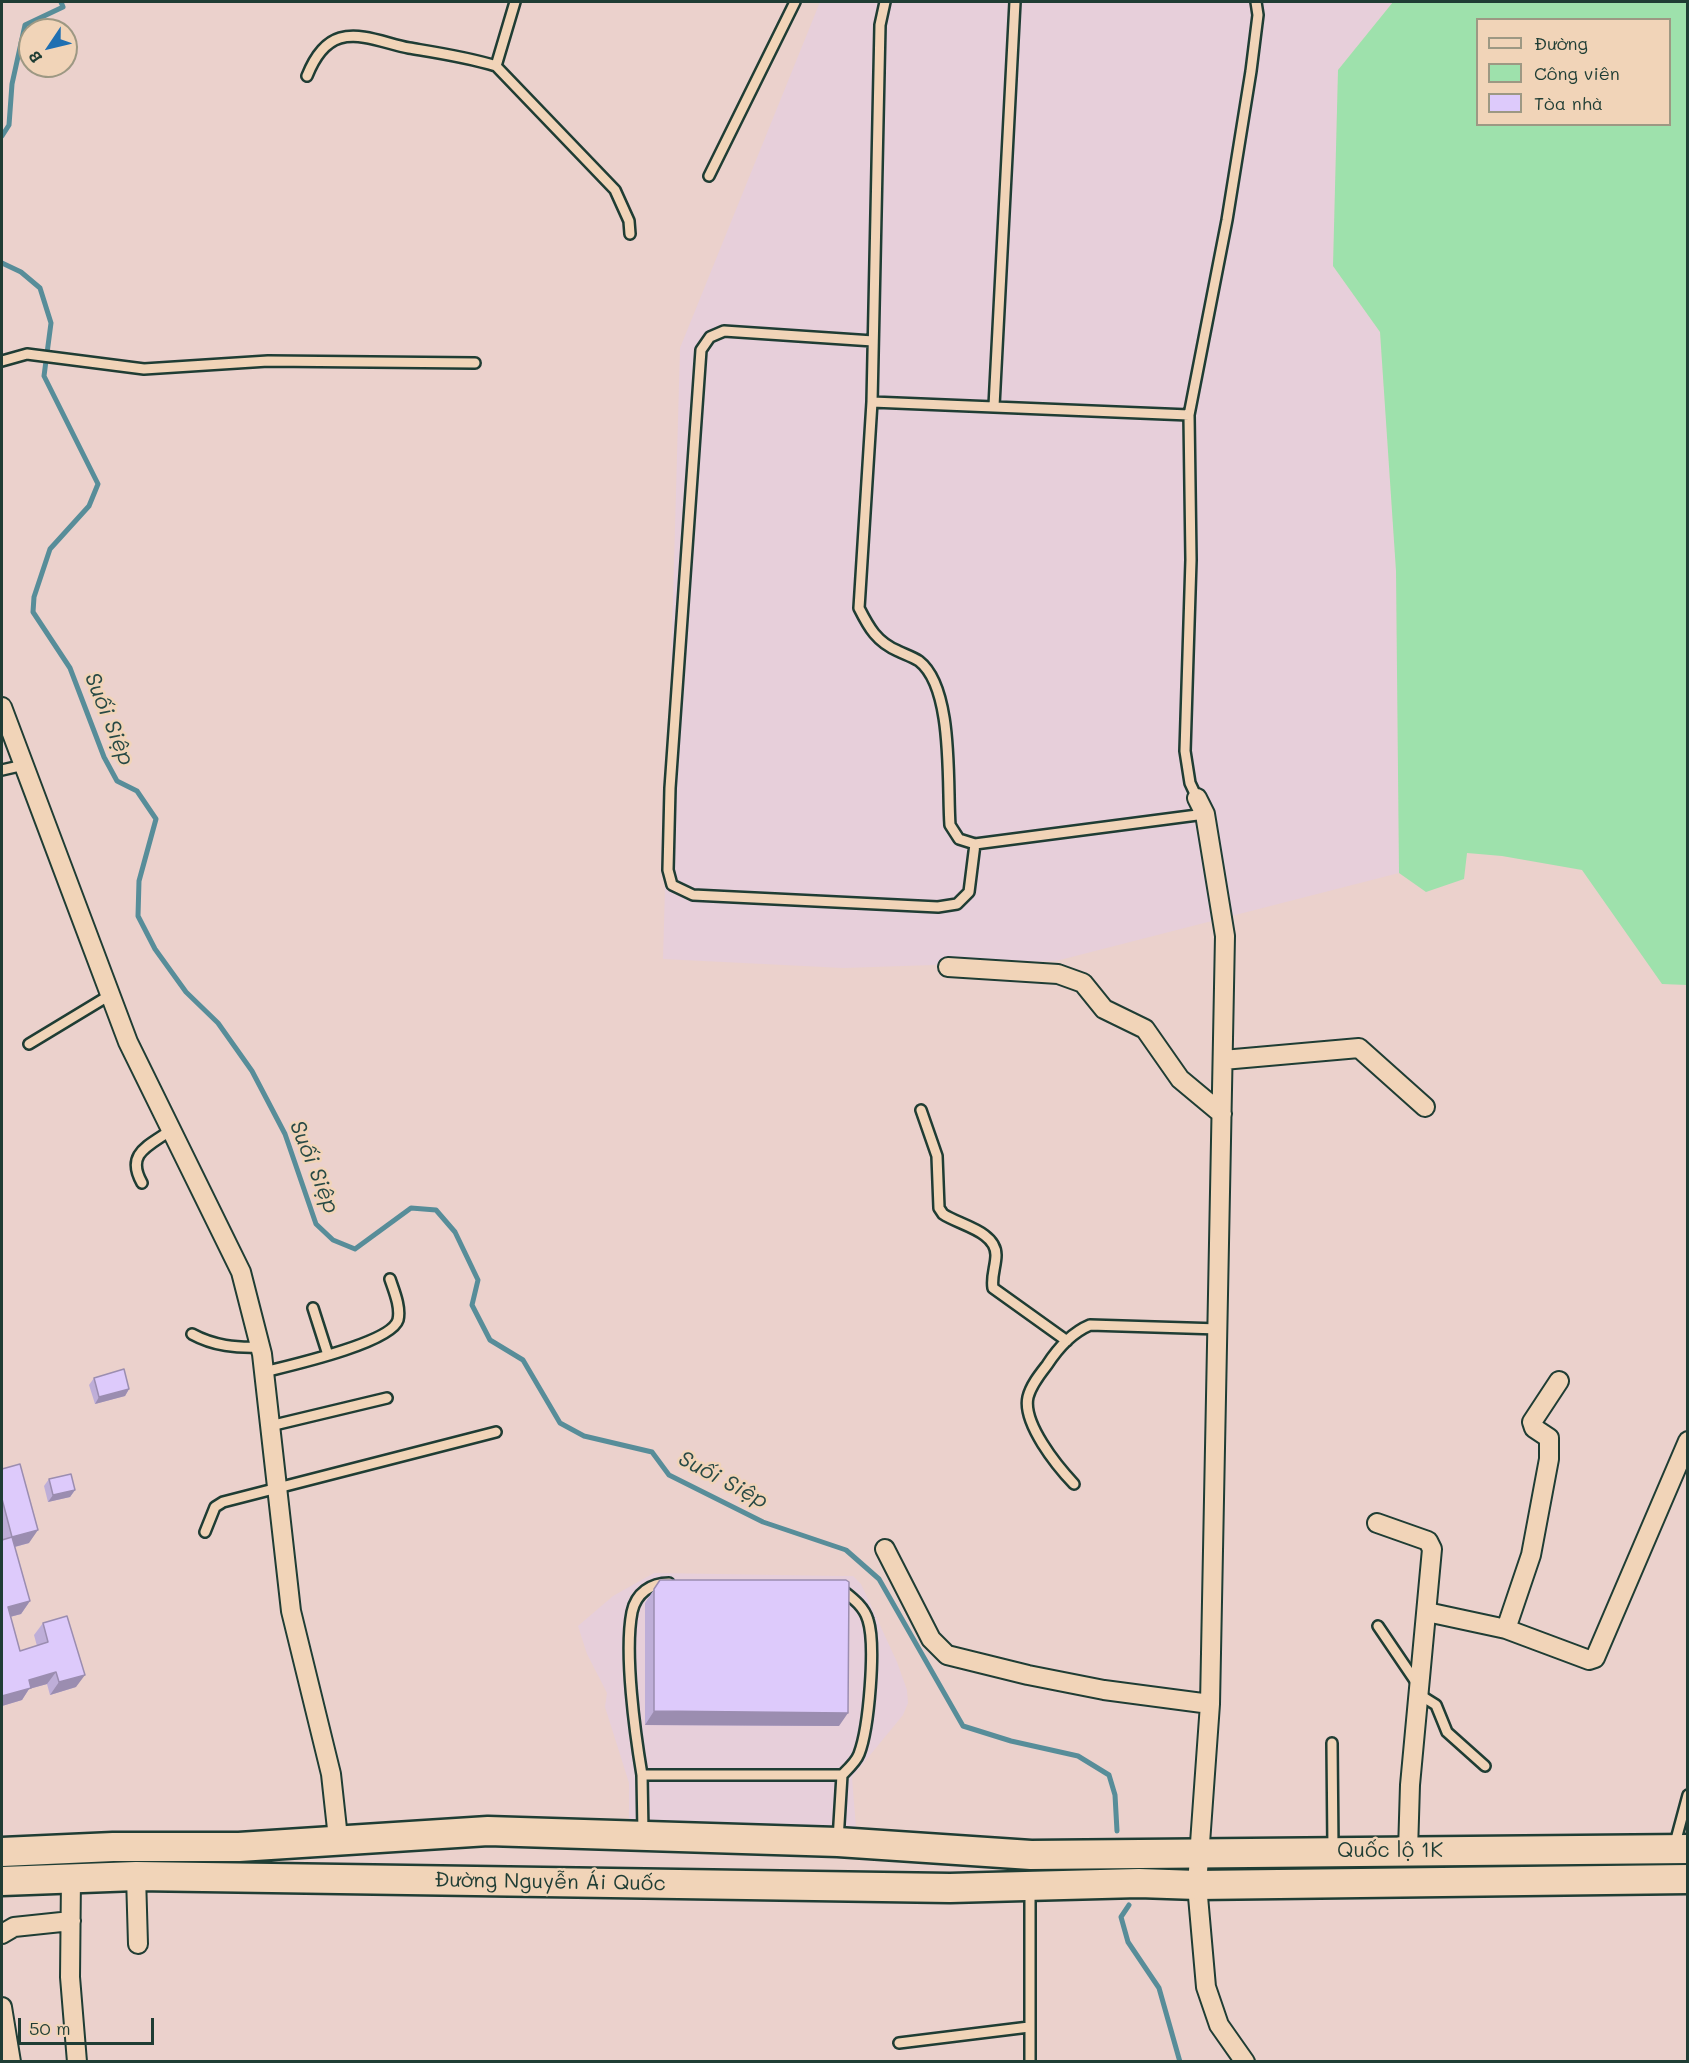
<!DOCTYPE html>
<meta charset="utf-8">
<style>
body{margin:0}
#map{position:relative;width:1689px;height:2063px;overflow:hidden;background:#ebd1cc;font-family:Mali,sans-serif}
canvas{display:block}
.frame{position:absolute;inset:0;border:3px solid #1f3d34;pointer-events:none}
.legend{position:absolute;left:1476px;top:18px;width:195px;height:108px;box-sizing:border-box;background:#f1d4b8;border:2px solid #9d9883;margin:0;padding:8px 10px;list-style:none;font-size:18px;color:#1f3d34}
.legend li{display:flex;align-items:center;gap:12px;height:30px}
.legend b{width:30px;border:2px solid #9d9883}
.north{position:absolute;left:18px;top:18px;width:60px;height:60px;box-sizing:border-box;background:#f1d4b8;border:2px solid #9d9883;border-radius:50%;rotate:235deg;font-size:16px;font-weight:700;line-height:24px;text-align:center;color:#1f3d34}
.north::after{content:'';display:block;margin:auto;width:21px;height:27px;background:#1f6fb2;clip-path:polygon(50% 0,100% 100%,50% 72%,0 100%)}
.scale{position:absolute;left:18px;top:2018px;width:136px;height:27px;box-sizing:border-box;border:3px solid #1f3d34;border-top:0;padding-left:8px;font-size:18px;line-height:21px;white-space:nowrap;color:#1f3d34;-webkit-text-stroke:4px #f1d4b8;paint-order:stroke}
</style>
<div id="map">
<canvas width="1689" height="2063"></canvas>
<div class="frame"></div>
<ul class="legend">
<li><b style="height:8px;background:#f1d4b8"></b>Đường</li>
<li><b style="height:16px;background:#9ee1ac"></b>Công viên</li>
<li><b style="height:16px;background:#ddcafb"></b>Tòa nhà</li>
</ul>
<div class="north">B</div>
<div class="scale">50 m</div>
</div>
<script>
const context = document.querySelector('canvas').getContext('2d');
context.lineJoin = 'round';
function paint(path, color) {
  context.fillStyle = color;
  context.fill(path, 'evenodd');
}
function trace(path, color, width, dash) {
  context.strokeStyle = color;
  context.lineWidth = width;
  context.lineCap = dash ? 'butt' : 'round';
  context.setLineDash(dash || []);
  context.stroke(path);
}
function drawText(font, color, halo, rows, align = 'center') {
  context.font = font + ' Mali,sans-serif';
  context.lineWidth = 5;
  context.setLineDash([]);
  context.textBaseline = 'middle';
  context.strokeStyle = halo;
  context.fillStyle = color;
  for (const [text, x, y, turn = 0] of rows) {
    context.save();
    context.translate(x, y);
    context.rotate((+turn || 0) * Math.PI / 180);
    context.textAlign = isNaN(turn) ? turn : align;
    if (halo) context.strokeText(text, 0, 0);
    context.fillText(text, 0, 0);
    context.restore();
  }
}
const built = new Path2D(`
 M 820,2 L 1393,2 L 1338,70 L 1333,266 L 1380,332 L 1396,571 L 1399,873 L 1056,961 L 843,968 L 663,959 L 680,348 Z
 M 654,1573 L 841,1576 L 853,1576 L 861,1584 L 897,1662 L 907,1690 L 908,1703 L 903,1715 L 852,1777 L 856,1828 L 629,1820 L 629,1783 L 605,1707 L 607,1693 L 587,1654 L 578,1626 L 613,1596 Z`);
const green = new Path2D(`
 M 1393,2 L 1687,2 L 1687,985 L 1662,984 L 1582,870 L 1502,856 L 1467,853 L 1464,879 L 1426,892 L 1399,873 L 1396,571 L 1380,332 L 1333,266 L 1338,70 ZM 1478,20 L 1670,20 L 1670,124 L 1478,124 Z`);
const stream = new Path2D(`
 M 2,136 L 9,125 L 12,84 L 25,25 L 63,7 L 61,2
 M 2,263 L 21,272 L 40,288 L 51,323 L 44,376 L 98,484 L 89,506 L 50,549 L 34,597 L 33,612 L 70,668 L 104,757 L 117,781 L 137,791 L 156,819 L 139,881 L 138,916 L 155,949 L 186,992 L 218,1023 L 252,1071 L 285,1134 L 316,1224 L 333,1240 L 355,1249 L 411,1208 L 436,1210 L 455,1232 L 478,1280 L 472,1305 L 490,1340 L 523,1360 L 560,1423 L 584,1436 L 652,1452 L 669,1475 L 763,1522 L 846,1550 L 879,1579 L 963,1726 L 1011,1741 L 1078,1756 L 1109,1775 L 1115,1795 L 1117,1831
 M 1129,1905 L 1121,1917 L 1128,1942 L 1159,1988 L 1180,2062`);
const service = new Path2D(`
 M 515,2 L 496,66 L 615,190 L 629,221 L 630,234
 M 885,2 L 880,25 L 872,402 L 859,608 C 869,628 877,642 898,651 C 904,654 913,657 919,661 C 954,688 947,784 950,825 L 959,839 L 975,844 L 1205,814
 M 307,76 C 313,61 323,43 340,38 C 362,32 387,44 409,48 C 439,53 467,57 496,66
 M 709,176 L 795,2
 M 873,341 L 724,331 L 710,337 L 701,350 L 670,788 L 668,870 L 672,885 L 693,895 L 938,907 L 957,904 L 969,892 L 975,844
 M 2,361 L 27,354 L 144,369 L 268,361 L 475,363
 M 872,402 L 1189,415
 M 994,406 L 1015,2
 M 2,770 L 24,765
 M 1197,798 L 1190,783 L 1185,751 L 1191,560 L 1189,415 L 1227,220 L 1251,71 L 1258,15 L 1256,2
 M 29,1044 L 110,995
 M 921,1110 L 937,1156 L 939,1208 L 943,1214 C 959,1225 996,1231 996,1255 C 996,1266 991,1276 993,1288 L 1067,1341
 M 142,1183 C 125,1153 149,1146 171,1130
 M 313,1308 L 328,1355
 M 192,1334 C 214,1346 236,1348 261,1347
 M 264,1372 C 288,1366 391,1343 398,1320 C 401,1307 394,1291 390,1279
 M 270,1426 L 387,1398
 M 1074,1484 C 1057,1466 1022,1423 1028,1397 C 1031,1385 1040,1374 1047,1365 C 1058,1348 1071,1333 1090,1325 L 1219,1329
 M 205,1532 L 215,1507 L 223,1502 L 496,1432
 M 841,1589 C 851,1597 864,1606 868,1620 C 876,1645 869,1728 859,1754 C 856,1762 848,1769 842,1775
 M 1378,1626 L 1418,1685
 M 1420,1695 L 1436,1705 L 1447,1732 L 1485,1766
 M 1332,1743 L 1333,1849
 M 642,1775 C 635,1733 624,1653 632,1612 C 636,1593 651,1583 669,1583
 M 643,1833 L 642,1775 L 842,1775 L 838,1840
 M 1674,1847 L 1688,1795
 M 899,2043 L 1029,2027
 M 1030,2062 L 1030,1888`);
const minor = new Path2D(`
 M 2,707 L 128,1042 L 241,1272 L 262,1354 L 291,1611 L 331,1774 L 338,1838
 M 1197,798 L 1205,814 L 1225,936 L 1210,1704 L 1197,1885 L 1206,1987 L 1219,2025 L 1245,2062
 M 948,967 L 1058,974 L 1083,983 L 1104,1009 L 1145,1029 L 1180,1079 L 1222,1114
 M 1223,1060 L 1359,1048 L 1425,1107
 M 1377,1523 L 1428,1541 L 1432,1549 L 1410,1785 L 1408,1851
 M 885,1549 L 931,1639 L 947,1655 L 1028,1675 L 1104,1690 L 1210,1704
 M 1427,1612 L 1506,1629 L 1531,1555 L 1549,1459 L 1549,1438 L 1534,1428 L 1532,1422 L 1559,1381
 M 1506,1629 L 1589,1660 L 1595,1658 L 1688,1441
 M 136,1876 L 138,1944
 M 71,1878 L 70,1977 L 77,2062
 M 2,1934 L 14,1927 L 71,1921
 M 2,2007 L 11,2062`);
const primary = new Path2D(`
 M 2,1852 L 113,1847 L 239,1847 L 488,1831 L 838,1842 L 1031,1855 L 1688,1849
 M 2,1881 L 136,1876 L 950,1888 L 1139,1883 L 1197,1885 L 1688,1879`);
const wall = new Path2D(`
 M 94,1378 L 129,1389 L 125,1396 L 95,1404 L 89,1385 Z
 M 2,1469 L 29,1543 L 15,1547 L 30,1601 L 21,1614 L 10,1617 L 20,1651 L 37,1646 L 34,1635 L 43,1623 L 76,1687 L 50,1695 L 47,1684 L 29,1689 L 22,1700 L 2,1706 Z
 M 49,1479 L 75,1490 L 70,1497 L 48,1502 L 44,1486 Z
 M 660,1580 L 839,1726 L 645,1725 L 645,1603 Z`);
const shadedWall = new Path2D(`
 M 129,1389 L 125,1396 L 95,1404 L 99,1397 Z
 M 75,1490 L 70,1497 L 48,1502 L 53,1495 Z
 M 38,1530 L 29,1543 L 3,1550 L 12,1537 Z
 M 30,1601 L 21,1614 L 2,1619 L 8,1607 Z
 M 56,1672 L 47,1684 L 29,1689 L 22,1700 L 2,1706 L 2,1696 L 29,1680 Z
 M 85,1675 L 76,1687 L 50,1695 L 59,1682 Z
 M 654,1711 L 848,1713 L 839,1726 L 645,1725 Z`);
const building = new Path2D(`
 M 124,1369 L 129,1389 L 99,1397 L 94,1378 Z
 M 20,1464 L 38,1530 L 12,1537 L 2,1499 L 2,1469 Z
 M 71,1474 L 75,1490 L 53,1495 L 49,1479 Z
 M 12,1537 L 30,1601 L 8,1607 L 20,1651 L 48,1642 L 43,1623 L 67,1616 L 85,1675 L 59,1682 L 56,1672 L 29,1680 L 31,1688 L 2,1696 L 2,1540 Z
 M 660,1580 L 846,1580 L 849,1582 L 848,1713 L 654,1711 L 654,1589 Z`);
const streetNames = [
 ["Quốc lộ 1K",1390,1851],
 ["Đường Nguyễn Ái Quốc",550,1882,1]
];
const waterNames = [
 ["Suối Siệp",109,719,68],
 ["Suối Siệp",314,1167,68],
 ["Suối Siệp",723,1480,28]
];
paint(built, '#e7cfda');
paint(green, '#9ee1ac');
trace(stream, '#578d99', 5);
trace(service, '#1f3d34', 14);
trace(minor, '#1f3d34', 22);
trace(primary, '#1f3d34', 33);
trace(service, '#f1d4b8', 9);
trace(minor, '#f1d4b8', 18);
trace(primary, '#f1d4b8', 28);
paint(wall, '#beaed8');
paint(shadedWall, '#9b8db0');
paint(building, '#ddcafb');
trace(building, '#9b8db0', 1.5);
drawText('21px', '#1f3d34', '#f1d4b8', streetNames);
drawText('italic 22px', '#284a45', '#f1d4b8', waterNames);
</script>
